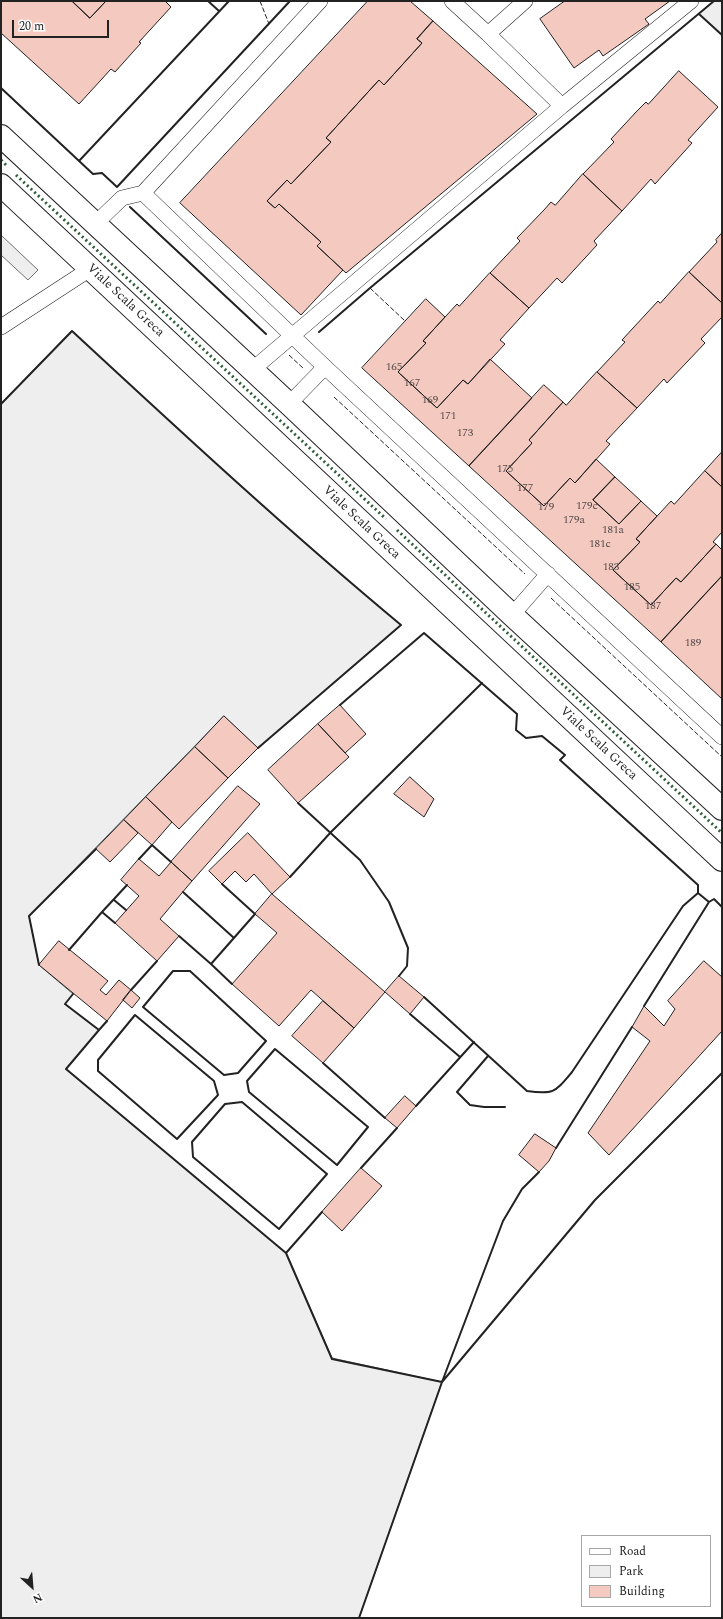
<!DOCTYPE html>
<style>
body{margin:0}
#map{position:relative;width:723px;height:1619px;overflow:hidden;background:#fff;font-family:Spectral,serif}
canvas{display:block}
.frame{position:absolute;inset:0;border:2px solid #222;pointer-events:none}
.legend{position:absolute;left:581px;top:1535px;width:130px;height:72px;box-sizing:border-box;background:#fff;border:1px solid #a7a7a7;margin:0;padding:5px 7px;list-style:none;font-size:12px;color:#222}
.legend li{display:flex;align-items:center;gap:8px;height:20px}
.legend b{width:20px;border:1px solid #a7a7a7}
.north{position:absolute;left:12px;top:1567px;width:40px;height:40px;-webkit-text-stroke:3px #fff;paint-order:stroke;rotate:154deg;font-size:11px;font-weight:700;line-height:16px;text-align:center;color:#222}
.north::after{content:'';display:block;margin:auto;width:14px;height:18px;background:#222;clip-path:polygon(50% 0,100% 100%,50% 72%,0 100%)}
.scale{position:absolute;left:12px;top:20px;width:97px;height:18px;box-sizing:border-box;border:2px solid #222;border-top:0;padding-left:5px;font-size:12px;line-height:14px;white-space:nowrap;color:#222;-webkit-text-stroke:3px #fff;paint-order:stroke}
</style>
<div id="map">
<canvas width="723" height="1619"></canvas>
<div class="frame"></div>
<ul class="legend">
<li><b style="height:5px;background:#fff"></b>Road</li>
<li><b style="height:11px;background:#eee"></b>Park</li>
<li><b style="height:11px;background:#f3c9c0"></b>Building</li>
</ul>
<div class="north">N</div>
<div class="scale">20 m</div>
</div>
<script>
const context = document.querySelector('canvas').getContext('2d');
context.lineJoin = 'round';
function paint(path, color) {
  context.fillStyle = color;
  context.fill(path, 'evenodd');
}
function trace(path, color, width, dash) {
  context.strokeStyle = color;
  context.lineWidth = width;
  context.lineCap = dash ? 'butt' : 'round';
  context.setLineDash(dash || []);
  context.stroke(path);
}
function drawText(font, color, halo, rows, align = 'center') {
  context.font = font + ' Spectral,serif';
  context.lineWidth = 3;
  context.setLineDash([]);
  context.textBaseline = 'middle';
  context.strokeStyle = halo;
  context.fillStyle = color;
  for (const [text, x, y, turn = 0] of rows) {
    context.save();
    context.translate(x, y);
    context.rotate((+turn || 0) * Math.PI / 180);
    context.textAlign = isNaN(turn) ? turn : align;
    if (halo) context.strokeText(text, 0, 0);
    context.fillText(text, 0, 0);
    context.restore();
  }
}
const green = new Path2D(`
 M 714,1 L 722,1 L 722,35 L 699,14 Z
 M 1,235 L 38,270 L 28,280 L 1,255 Z
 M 72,331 C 180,431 288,531 401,625 L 258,748 L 224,716 L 29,916 L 39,965 L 73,994 L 65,1004 L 99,1030 L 66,1069 L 286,1253 L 332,1358 L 442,1382 L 359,1618 L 1,1618 L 1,404 Z`);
const building = new Path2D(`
 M 1,1 L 72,1 L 90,18 L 106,1 L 165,1 L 171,7 L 139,42 L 141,43 L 115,72 L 111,69 L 79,104 L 1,33 Z
 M 72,1 L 106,1 L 90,18 Z
 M 368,1 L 410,1 L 433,21 L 417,39 L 422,43 L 384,85 L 379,80 L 326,138 L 331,142 L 291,184 L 287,180 L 267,201 L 275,208 L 279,204 L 321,242 L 317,246 L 343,270 L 301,315 L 180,203 Z
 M 565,1 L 670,1 L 645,19 L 649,24 L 603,56 L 599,50 L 574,68 L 540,19 Z
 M 433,21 L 537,114 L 346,273 L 317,246 L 321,242 L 279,204 L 275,208 L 267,201 L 287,180 L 291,184 L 331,142 L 326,138 L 379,80 L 384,85 L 422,43 L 417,39 Z
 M 679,71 L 718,107 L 688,140 L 692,143 L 655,184 L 651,179 L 622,211 L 583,174 L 614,142 L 611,139 L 637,111 L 646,102 L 648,104 Z
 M 583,174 L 622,211 L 594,241 L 597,245 L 562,283 L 557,278 L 529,308 L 490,273 L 520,241 L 517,238 L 543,211 L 551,202 L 555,205 Z
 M 722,233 L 722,303 L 689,272 L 717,242 L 716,240 Z
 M 689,272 L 722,303 L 722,317 L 701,339 L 705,343 L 667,383 L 664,379 L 637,408 L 597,372 L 625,342 L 622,340 L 658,301 L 660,303 Z
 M 490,273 L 529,308 L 500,340 L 505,344 L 468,384 L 463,380 L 437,408 L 398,372 L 426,343 L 423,341 L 457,304 L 459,306 Z
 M 426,299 L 445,317 L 423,341 L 426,343 L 398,372 L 437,408 L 463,380 L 468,384 L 490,359 L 532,398 L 469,466 L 362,368 Z
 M 597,372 L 637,408 L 606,441 L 610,444 L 575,483 L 570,478 L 544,506 L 506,471 L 532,443 L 529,440 L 563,402 L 566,405 Z
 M 544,385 L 563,402 L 529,440 L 532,443 L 506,471 L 544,506 L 570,478 L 575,483 L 596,459 L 615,477 L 593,500 L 600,506 L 619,524 L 641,501 L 657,516 L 636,539 L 640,542 L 613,570 L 651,605 L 676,578 L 681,582 L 716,544 L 722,550 L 722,576 L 661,642 L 469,466 Z
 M 722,452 L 722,487 L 705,471 Z
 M 705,471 L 722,487 L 722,532 L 713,542 L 716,544 L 681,582 L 676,578 L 651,605 L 613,570 L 640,542 L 636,539 L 671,501 L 674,504 Z
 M 615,477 L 641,501 L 619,524 L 593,500 Z
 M 722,576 L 722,668 L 721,669 L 722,670 L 722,699 L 661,642 Z
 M 340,705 L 366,734 L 345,753 L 318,724 Z
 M 224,716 L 258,748 L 228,778 L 195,747 Z
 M 318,724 L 349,757 L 298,803 L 268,770 Z
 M 195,747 L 228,778 L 179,829 L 146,797 Z
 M 410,777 L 434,799 L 424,817 L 394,794 Z
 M 238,786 L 260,804 L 192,881 L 171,862 Z
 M 146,797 L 172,822 L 152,845 L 124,820 Z
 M 124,820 L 138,833 L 110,862 L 96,849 Z
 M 248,833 L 290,877 L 272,894 L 254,874 L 246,882 L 235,871 L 222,884 L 209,871 Z
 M 139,859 L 159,876 L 171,862 L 192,881 L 160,919 L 179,936 L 157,961 L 115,923 L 139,896 L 121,880 Z
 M 272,894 L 385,992 L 354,1028 L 311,990 L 279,1026 L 232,984 L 277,933 L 255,914 Z
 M 59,941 L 108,981 L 100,990 L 106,995 L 119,980 L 131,990 L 107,1021 L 39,965 Z
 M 704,961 L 722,977 L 722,1031 L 609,1155 L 588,1133 L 650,1041 L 632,1027 L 644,1006 L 664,1026 L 675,1009 L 668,1001 Z
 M 399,976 L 424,997 L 410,1014 L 385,992 Z
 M 131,990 L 140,998 L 132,1008 L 123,1000 Z
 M 323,1001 L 354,1028 L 323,1063 L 292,1036 Z
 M 405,1096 L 416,1106 L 397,1128 L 385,1118 Z
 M 535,1134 L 556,1148 L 549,1161 L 539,1172 L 519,1155 Z
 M 361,1168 L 382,1186 L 342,1231 L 322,1212 Z`);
const service = new Path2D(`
 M 452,1 L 488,34 L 562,106
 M 488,34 L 525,1
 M 143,193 L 325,367 L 722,737
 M 94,225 L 122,198 L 143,193 L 320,1
 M 1,327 L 90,269
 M 252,370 L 562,106 L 691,1
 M 289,404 L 325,367
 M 512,615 L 548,574`);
const primary = new Path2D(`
 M 1,136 L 289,404 L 512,615 L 722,809
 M 1,185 L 722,860`);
const hedge = new Path2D(`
 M 1,160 L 8,167
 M 16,175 L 386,519
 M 397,530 L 722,833`);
const fence = new Path2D(`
 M 260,1 L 269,24
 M 370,288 L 405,321
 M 289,355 L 304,369
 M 334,397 L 525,574
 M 551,598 L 722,757`);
const wall = new Path2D(`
 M 208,1 L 219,11
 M 480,1 L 481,1
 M 699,14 L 722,35
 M 1,88 L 93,174 L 102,173 L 117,187 L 290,1
 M 79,161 L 229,1
 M 130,207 L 266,334
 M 319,332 L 370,288 L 714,1
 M 1,404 L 72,331 C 180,431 288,531 401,625 L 258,748
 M 340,705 L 424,633 L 517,714 L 516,730 L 526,738 L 542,736 L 565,755 L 560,760 L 698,885 L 698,893 L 709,902 L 714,899 L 722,907
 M 298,803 L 360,860 L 389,902 L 408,948 L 407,966 L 399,976
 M 139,859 L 152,845 L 171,862
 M 290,877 L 331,832 L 482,683
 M 183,892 L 234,938
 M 114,900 L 126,910
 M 115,923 L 102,912 L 127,885
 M 179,936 L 211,964 L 255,914 L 222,884
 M 69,950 L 102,912
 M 211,964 L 232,984
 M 39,965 L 29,916 L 96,849
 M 173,971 L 190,971 L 266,1041 L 238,1073 L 224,1075 L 143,1007 Z
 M 131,990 L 157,961
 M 73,994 L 65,1004 L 99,1030 L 66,1069 L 286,1253 L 332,1359 L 442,1382 L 503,1221 L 522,1189 L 539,1172
 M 424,997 L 527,1091 C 554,1095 555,1092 572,1072 L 683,906 L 698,893
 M 644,1006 L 709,902
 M 410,1014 L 460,1057
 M 135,1015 L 214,1081 L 218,1095 L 177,1139 L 98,1071 L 98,1060 Z
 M 99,1030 L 107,1021
 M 275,1049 L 368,1127 L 337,1165 L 249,1092 L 247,1081 Z
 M 488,1056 L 457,1092 L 470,1105 L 484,1107 L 505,1107
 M 323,1063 L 385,1118
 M 242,1102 L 327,1174 L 279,1229 L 193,1157 L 192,1142 L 225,1104 Z
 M 416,1106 L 474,1042
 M 556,1148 L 632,1027
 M 361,1168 L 397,1128
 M 286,1253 L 322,1212
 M 359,1618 L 442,1382 L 595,1200 L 722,1073`);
const numberNames = [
 ["165",394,368],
 ["167",412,384],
 ["169",430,401],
 ["171",448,417],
 ["173",465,434],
 ["175",505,470],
 ["177",525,489],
 ["179c",587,507],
 ["179",546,508],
 ["179a",574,521],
 ["181a",613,531],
 ["181c",600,545],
 ["183",611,568],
 ["185",632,588],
 ["187",653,607],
 ["189",693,644]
];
const streetNames = [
 ["Viale Scala Greca",125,301,43],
 ["Viale Scala Greca",361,523,43],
 ["Viale Scala Greca",598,744,43]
];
paint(green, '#eee');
trace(green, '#6f6f6f', 1);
paint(building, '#f3c9c0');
trace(building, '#222', 1);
trace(service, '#222', 16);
trace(primary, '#222', 24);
trace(service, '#fff', 15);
trace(primary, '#fff', 22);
trace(hedge, '#2f5e38', 3, [2, 3]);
trace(fence, '#222', 1, [5, 2]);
trace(wall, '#222', 2);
drawText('11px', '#564c4a', null, numberNames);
drawText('13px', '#222', '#fff', streetNames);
</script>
